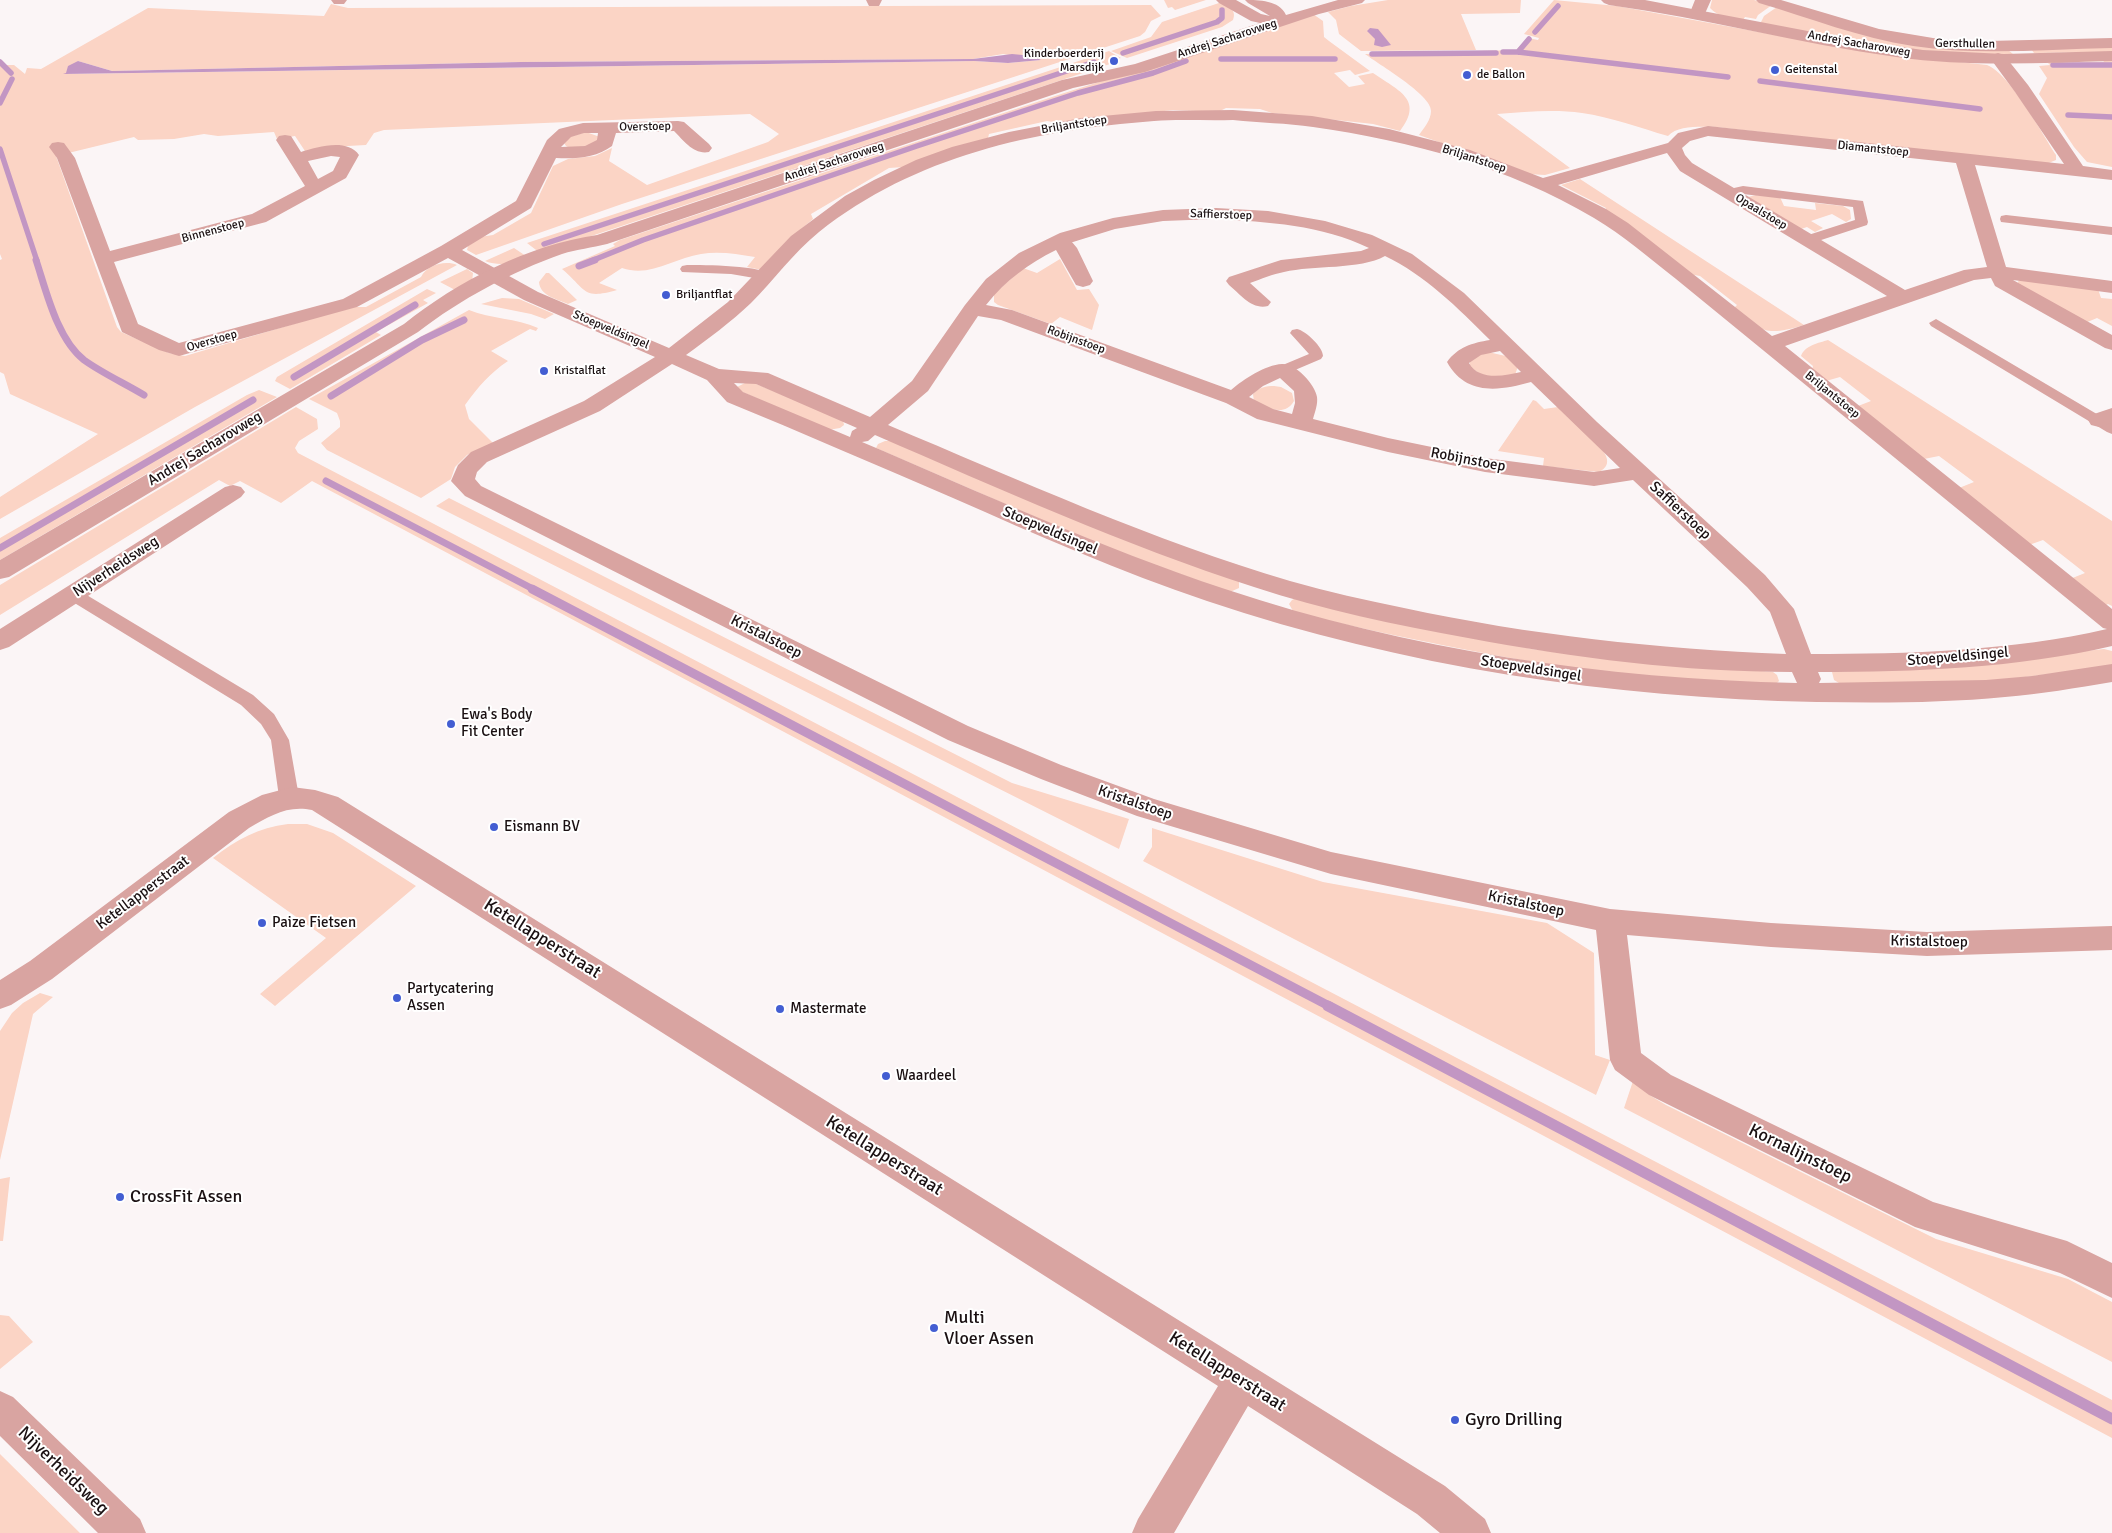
<!DOCTYPE html>
<style>
body{margin:0}
canvas{display:block;background:#fbf5f6}
</style>
<canvas width="2112" height="1533"></canvas>
<script>
const context = document.querySelector('canvas').getContext('2d');
context.lineJoin = 'round';
function paint(path, color) {
  context.fillStyle = color;
  context.fill(path, 'evenodd');
}
function trace(path, color, width, dash) {
  context.strokeStyle = color;
  context.lineWidth = width;
  context.lineCap = dash ? 'butt' : 'round';
  context.setLineDash(dash || []);
  context.stroke(path);
}
function drawText(font, color, halo, rows, align = 'center') {
  context.font = font + ' Signika,sans-serif';
  context.lineWidth = 4;
  context.setLineDash([]);
  context.textBaseline = 'middle';
  context.strokeStyle = halo;
  context.fillStyle = color;
  for (const [text, x, y, turn = 0] of rows) {
    context.save();
    context.translate(x, y);
    context.rotate((+turn || 0) * Math.PI / 180);
    context.textAlign = isNaN(turn) ? turn : align;
    if (halo) context.strokeText(text, 0, 0);
    context.fillText(text, 0, 0);
    context.restore();
  }
}
const green = new Path2D(`
 M 1164,0 L 1206,0 L 1175,10 L 1172,7 L 1168,8 Z
 M 1388,0 L 1521,0 L 1520,13 L 1461,14 L 1476,50 L 1361,51 L 1339,34 L 1336,20 L 1328,12 L 1351,6 Z
 M 1554,0 L 1617,6 L 1868,52 L 1987,65 C 2010,74 2042,133 2056,155 L 2056,160 L 2046,164 L 1716,127 C 1701,127 1678,125 1668,136 C 1640,128 1611,117 1582,113 C 1554,109 1525,112 1497,114 L 1570,168 L 1545,175 L 1528,174 L 1419,135 C 1424,128 1431,120 1431,111 C 1432,95 1378,64 1365,54 L 1516,50 L 1528,38 L 1538,40 L 1539,38 L 1524,34 Z
 M 1712,0 L 1754,0 L 1772,5 L 1758,15 L 1756,19 L 1745,17 L 1743,20 C 1732,18 1718,17 1710,8 Z
 M 1222,2 C 1229,7 1237,10 1233,20 L 1222,27 L 1127,58 L 1111,51 L 1151,37 L 1162,22 Z
 M 331,4 L 348,8 L 1151,5 L 1161,16 L 1151,21 L 1145,32 L 1140,36 L 622,204 L 476,255 L 467,250 L 468,246 L 480,237 L 493,235 L 531,213 L 553,166 L 568,159 L 595,156 L 612,148 L 609,161 L 647,185 L 768,142 L 779,134 L 750,114 L 384,130 L 374,133 L 366,145 L 329,147 L 305,151 L 295,136 L 277,139 L 274,132 L 218,136 L 204,134 L 174,139 L 138,140 L 134,137 L 56,156 L 117,327 L 121,332 L 169,353 L 185,356 L 351,307 L 366,307 L 421,277 C 427,265 445,260 457,265 L 195,407 L 0,519 L 0,497 L 98,434 L 10,394 L 4,374 L 0,372 L 0,260 L 2,259 L 0,254 L 0,65 L 14,65 L 25,74 L 27,68 L 41,69 L 148,8 L 324,16 ZM 1003,54 L 1041,60 L 1008,63 L 974,61 L 67,74 L 78,61 L 112,71 L 521,62 L 973,59 Z
 M 1777,7 L 1868,34 L 2008,50 L 2013,54 L 1983,55 L 1906,49 L 1760,24 L 1764,16 Z
 M 1313,14 L 1323,21 L 1324,37 L 1329,41 L 1370,71 L 1355,75 L 1350,70 L 1334,73 L 1349,87 L 1365,84 L 1358,76 L 1373,73 C 1397,90 1425,99 1400,131 L 1373,124 L 1272,113 L 1260,109 L 1226,108 L 1218,112 L 1173,110 L 1058,123 L 1047,121 L 989,134 L 988,138 L 904,167 L 889,168 L 811,214 L 813,219 L 786,242 L 762,270 L 747,267 L 755,257 C 736,254 719,251 701,254 C 674,258 650,278 622,268 L 599,283 L 617,290 C 582,300 587,290 562,269 L 615,246 L 613,244 L 620,240 L 1058,95 Z
 M 2112,47 L 2112,52 L 2034,53 L 2031,49 Z
 M 1109,51 L 1121,58 L 1115,60 L 1116,62 L 540,253 L 527,243 Z
 M 2103,60 L 2112,60 L 2112,167 L 2087,162 L 2074,147 L 2039,94 L 2047,78 L 2039,66 L 2050,65 L 2048,63 L 2104,62 Z
 M 586,132 L 600,137 L 595,144 L 571,149 L 566,146 L 564,143 L 569,137 Z
 M 1580,179 L 1804,325 C 1767,336 1763,333 1733,309 L 1737,305 L 1700,276 L 1689,274 L 1605,211 L 1606,208 L 1561,185 Z
 M 1756,195 L 1780,197 L 1784,206 L 1816,210 L 1815,203 L 1843,206 L 1850,210 L 1851,219 L 1846,222 L 1832,214 L 1811,221 L 1823,228 L 1815,232 L 1807,227 L 1801,229 L 1748,197 Z
 M 514,248 L 529,258 C 513,263 501,267 485,261 Z
 M 1060,259 L 1077,290 L 1089,289 L 1099,305 L 1092,330 L 1060,317 L 1051,324 L 998,305 L 994,302 L 994,294 L 1023,268 L 1037,273 Z
 M 467,269 L 473,273 L 472,282 L 457,291 L 440,282 Z
 M 546,273 L 549,273 L 577,300 L 568,304 C 557,299 540,296 539,282 Z
 M 2019,280 L 2098,289 L 2101,298 L 2112,299 L 2112,326 L 2097,318 L 2085,323 L 2017,284 Z
 M 427,289 L 436,293 L 423,300 L 428,303 L 376,332 L 381,335 L 290,389 L 275,381 L 277,377 Z
 M 502,298 L 519,299 L 554,314 L 545,319 L 531,314 L 481,304 Z
 M 469,310 C 491,319 516,318 538,328 L 536,331 L 530,329 L 491,351 L 508,361 C 490,373 478,387 465,405 L 469,419 L 493,443 L 467,455 L 455,467 L 451,479 L 421,498 L 327,450 L 321,443 L 340,427 L 340,421 L 337,413 L 309,399 Z
 M 1828,340 L 2112,521 L 2112,606 L 2108,604 L 2104,606 L 2070,579 L 2085,573 L 2043,540 L 2029,545 L 1959,488 L 1974,482 L 1939,456 L 1924,459 L 1858,406 L 1871,401 L 1840,377 L 1826,381 L 1812,370 L 1813,366 L 1801,356 C 1805,345 1819,343 1828,340 Z
 M 1488,352 L 1510,357 L 1518,366 L 1515,375 L 1486,378 L 1470,367 L 1470,359 Z
 M 747,382 L 754,383 L 843,420 L 844,425 L 840,428 L 828,430 L 738,390 L 737,387 Z
 M 1274,386 L 1281,387 L 1292,393 L 1294,401 C 1285,417 1267,408 1254,402 L 1253,394 C 1259,387 1266,386 1274,386 Z
 M 259,390 L 277,397 L 0,560 L 0,538 L 247,395 Z
 M 1533,400 L 1536,401 L 1544,409 L 1558,407 C 1567,416 1603,446 1606,456 C 1609,464 1606,468 1599,472 L 1543,466 L 1544,458 L 1498,451 Z
 M 296,407 L 317,419 L 318,429 L 299,441 L 295,448 L 298,453 L 2112,1400 L 2112,1438 L 312,481 L 281,503 L 240,481 L 230,486 L 219,480 L 0,615 L 0,585 Z
 M 885,441 L 893,441 L 1235,578 L 1239,582 L 1239,588 L 1230,592 L 1107,548 L 876,448 L 878,444 Z
 M 449,498 L 1012,783 L 1129,819 L 1119,849 L 436,506 Z
 M 1298,597 L 1532,649 L 1579,655 L 1773,672 L 1777,675 L 1779,681 L 1776,684 C 1749,683 1720,684 1693,682 C 1560,671 1429,644 1299,614 L 1293,611 L 1289,604 L 1292,600 Z
 M 2104,649 L 2112,651 L 2112,666 L 1994,681 L 1844,686 L 1834,680 L 1832,672 L 1957,665 Z
 M 288,824 L 307,824 L 333,833 L 416,886 L 275,1006 L 260,994 L 326,938 L 213,858 C 237,839 258,828 288,824 Z
 M 1152,828 L 1323,882 L 1547,923 L 1594,953 L 1595,1055 L 1610,1060 L 1596,1095 L 1143,861 L 1152,847 Z
 M 40,993 L 53,997 L 33,1014 L 0,1160 L 0,1031 L 12,1013 L 23,1003 Z
 M 1633,1081 L 1651,1096 L 1666,1105 L 1936,1239 L 2068,1279 L 2112,1302 L 2112,1362 L 1624,1108 Z
 M 10,1177 L 3,1241 L 0,1241 L 0,1179 Z
 M 0,1315 L 9,1316 L 33,1342 L 0,1369 Z
 M 0,1454 L 2,1456 L 80,1533 L 0,1533 Z`);
const water = new Path2D(`
 M 1370,28 L 1378,29 L 1391,45 L 1382,47 L 1374,45 L 1375,39 L 1367,31 Z
 M 1012,54 L 1033,56 L 1041,60 L 1008,63 L 974,61 L 63,74 L 66,73 L 68,66 L 78,61 L 112,71 L 521,62 L 973,59 Z`);
const streamFar3 = new Path2D(`
 M 1535,32 L 1558,6
 M 1503,52 L 1518,52 L 1728,77
 M 1518,52 L 1529,39
 M 1123,53 L 1217,22 L 1222,18 L 1222,10
 M 1372,54 L 1496,53
 M 1221,59 L 1335,59
 M 0,62 L 11,73
 M 2053,65 L 2112,65
 M 1760,81 L 1980,109
 M 0,103 L 12,79
 M 2068,115 L 2112,117
 M 0,149 L 37,261
 M 544,244 L 1094,62
 M 591,261 L 643,240 L 917,146 L 1078,93 L 1153,73 L 1186,61`);
const streamFar2 = new Path2D(`
 M 36,260 C 46,290 57,339 84,360 C 102,373 124,383 144,395
 M 579,266 L 595,260
 M 294,377 L 415,305
 M 331,396 L 422,340 L 464,320
 M 326,481 L 535,590
 M 0,548 L 253,400`);
const streamFar1 = new Path2D(`
 M 532,589 L 1331,1007`);
const stream = new Path2D(`
 M 1328,1006 L 2112,1419`);
const service = new Path2D(`
 M 1743,186 L 1863,201 L 1868,222 L 1867,225 L 1812,243 L 1802,243 L 1800,240 L 1802,237 L 1855,220 L 1853,207 L 1743,194 L 1729,197 L 1723,193 L 1725,190 Z
 M 2006,215 L 2112,227 L 2112,235 L 2001,222 L 2000,219 L 2001,216 Z
 M 687,265 C 703,265 764,265 773,276 L 766,280 L 731,274 L 682,272 L 680,269 L 682,266 Z
 M 1936,319 L 2112,423 L 2112,434 L 2107,432 L 1931,326 L 1929,323 Z
 M 1297,329 C 1306,331 1323,347 1323,356 L 1321,359 L 1288,373 L 1278,373 L 1276,370 L 1278,367 L 1309,354 L 1290,333 L 1292,330 Z
 M 74,589 L 80,591 L 253,695 L 274,714 L 289,740 L 299,797 L 296,802 L 289,804 L 282,802 L 279,797 L 271,740 L 261,724 L 241,705 L 68,599 L 66,595 L 68,591 Z`);
const minor = new Path2D(`
 M 331,0 L 347,0 L 344,4 L 334,4 Z
 M 866,0 L 882,0 L 879,6 L 869,6 Z
 M 1695,0 L 1711,0 L 1703,18 L 1691,18 L 1689,15 Z
 M 1756,0 L 1781,0 L 1879,29 L 1939,39 L 1988,41 L 2112,38 L 2112,48 C 2046,49 1979,56 1913,46 C 1860,38 1810,18 1759,3 Z
 M 1998,53 L 2004,55 L 2028,85 L 2083,166 L 2112,170 L 2112,180 L 1975,165 L 2006,267 L 2112,281 L 2112,293 L 2013,280 L 2112,335 L 2112,350 L 2105,348 L 1995,286 L 1991,278 L 1974,280 L 1785,346 L 2112,609 L 2112,646 C 2017,668 1916,672 1818,672 L 1821,679 L 1819,683 L 1986,680 L 2032,676 L 2112,664 L 2112,682 C 2076,688 2041,694 2005,697 C 1943,703 1880,703 1817,702 C 1610,698 1404,667 1207,601 C 1121,572 1037,535 953,498 C 878,466 803,433 727,402 L 707,380 L 672,364 L 600,411 L 487,462 L 477,472 L 475,479 L 481,486 L 968,726 L 1061,765 L 1154,799 L 1331,852 L 1610,909 L 1771,923 L 1927,932 L 2112,926 L 2112,950 L 1927,956 L 1771,947 L 1627,935 L 1641,1053 L 1671,1075 L 1933,1202 L 2067,1241 L 2112,1263 L 2112,1298 L 2060,1273 L 1915,1227 L 1649,1095 L 1615,1070 L 1610,1060 L 1596,930 L 1331,874 L 1137,816 L 1041,779 L 948,740 L 465,496 L 451,481 L 458,465 L 471,452 L 584,401 L 655,357 L 524,300 L 448,258 L 357,307 L 179,356 L 159,350 L 122,332 L 57,158 L 49,147 L 52,143 L 58,142 L 64,143 L 75,158 L 110,251 L 252,214 L 305,186 L 276,140 L 279,136 L 285,135 L 291,136 L 301,152 C 317,147 347,138 359,155 L 346,178 L 266,222 L 114,262 L 138,324 L 179,343 L 343,299 L 441,246 L 516,201 L 547,140 L 559,129 L 583,123 L 678,121 L 684,122 L 709,144 L 712,148 L 709,152 C 694,155 684,141 674,131 L 616,133 L 612,146 C 596,158 576,159 556,158 L 531,208 L 462,250 L 538,292 L 669,348 L 728,302 L 791,236 L 845,196 L 874,180 L 916,160 L 952,147 L 1009,132 L 1081,118 L 1156,111 L 1233,110 L 1312,116 L 1389,129 L 1470,150 L 1543,178 L 1668,143 L 1678,133 L 1708,126 L 2064,164 L 2015,92 L 1990,58 L 1992,55 ZM 1233,120 C 1260,123 1287,123 1313,127 C 1411,141 1508,167 1594,218 C 1623,235 1649,258 1676,279 L 2103,628 L 2107,629 C 2012,651 1908,654 1811,654 L 1794,609 L 1765,575 L 1597,422 L 1464,293 L 1412,254 L 1372,235 L 1325,221 L 1268,211 L 1216,208 L 1163,210 L 1113,218 L 1060,233 L 1019,253 L 986,279 L 965,305 L 912,381 L 870,417 L 768,373 L 719,369 L 686,355 C 708,339 731,322 751,303 C 774,280 793,253 819,232 C 915,156 1034,130 1154,121 C 1180,119 1207,121 1233,120 ZM 584,133 L 598,133 L 597,140 L 585,146 L 561,147 L 571,137 ZM 1708,136 L 1956,163 L 1987,267 L 1964,270 L 1905,290 L 1692,163 L 1685,155 L 1682,148 L 1690,141 ZM 1667,153 L 1680,171 L 1887,296 L 1772,336 L 1628,223 L 1606,209 L 1558,185 ZM 331,156 L 340,157 L 333,171 L 318,179 L 308,161 ZM 1216,219 C 1268,222 1322,225 1369,248 L 1361,251 L 1281,260 L 1229,277 L 1226,281 L 1229,285 C 1241,295 1252,310 1268,306 L 1271,302 L 1250,283 C 1261,279 1273,274 1284,272 C 1313,265 1360,270 1385,256 C 1425,275 1458,308 1490,340 C 1472,343 1458,347 1447,362 C 1466,396 1499,391 1531,382 L 1620,468 L 1594,472 L 1485,458 L 1388,438 L 1313,419 C 1315,412 1318,404 1317,397 C 1315,384 1295,363 1282,364 C 1265,365 1244,379 1231,390 L 1012,310 L 986,305 C 1006,280 1028,264 1056,250 L 1076,285 L 1083,287 L 1090,285 L 1093,281 L 1077,248 L 1072,242 L 1073,242 L 1115,229 L 1163,221 ZM 978,316 L 1001,320 L 1226,403 L 1257,419 L 1388,452 L 1485,472 L 1594,486 L 1633,480 L 1747,587 L 1770,612 L 1786,654 C 1657,649 1530,635 1404,608 C 1366,600 1328,592 1290,581 C 1154,541 1019,480 888,425 L 928,391 ZM 1500,351 L 1521,372 C 1504,376 1479,381 1469,363 L 1481,355 ZM 1280,378 L 1294,391 L 1295,403 L 1292,414 L 1273,409 L 1249,397 L 1263,386 ZM 734,383 L 756,384 L 857,428 L 852,431 L 850,437 L 743,392 ZM 875,435 C 1000,489 1124,545 1254,587 C 1323,610 1396,625 1468,638 C 1575,658 1684,672 1792,672 L 1797,683 C 1604,679 1408,650 1225,589 C 1101,548 982,493 862,442 L 868,441 Z
 M 2112,408 L 2112,423 L 2099,427 L 2091,425 L 2088,420 L 2091,415 Z
 M 233,485 L 241,487 L 245,492 L 241,497 L 9,647 L 0,650 L 0,629 L 225,487 Z
 M 292,787 L 315,790 L 338,797 L 1445,1486 L 1485,1519 L 1491,1533 L 1440,1533 L 1417,1514 L 1248,1406 L 1174,1533 L 1132,1533 L 1138,1519 L 1218,1386 L 312,810 C 287,805 270,816 249,828 L 52,979 L 11,1005 L 0,1009 L 0,980 L 30,961 L 229,812 L 262,795 Z`);
const tertiary = new Path2D(`
 M 1216,0 L 1236,0 L 1261,14 L 1270,16 L 1248,3 L 1245,0 C 1259,0 1279,0 1286,15 L 1338,0 L 1365,0 L 1362,3 L 1319,14 L 1145,72 L 1073,88 L 607,244 C 592,248 577,249 562,254 C 511,272 461,299 418,332 L 9,577 L 0,579 L 0,560 L 404,324 C 458,281 528,245 597,235 L 1062,80 L 1135,64 L 1260,23 L 1251,21 L 1219,3 Z
 M 1601,0 L 1645,0 L 1860,41 L 1923,50 L 2004,54 L 2112,51 L 2112,61 C 2040,63 1968,67 1896,57 C 1800,44 1705,18 1609,5 L 1604,3 Z
 M 0,1391 L 13,1397 L 140,1519 L 146,1533 L 98,1533 L 0,1436 Z`);
const markers = [
 [1114,61,5,"#435ed2"],
 [1775,70,5,"#435ed2"],
 [1467,75,5,"#435ed2"],
 [666,295,5,"#435ed2"],
 [544,371,5,"#435ed2"],
 [451,724,5,"#435ed2"],
 [494,827,5,"#435ed2"],
 [262,923,5,"#435ed2"],
 [397,998,5,"#435ed2"],
 [780,1009,5,"#435ed2"],
 [886,1076,5,"#435ed2"],
 [120,1197,5,"#435ed2"],
 [934,1328,5,"#435ed2"],
 [1455,1420,5,"#435ed2"]
];
const farStreetnames = [
 ["Andrej Sacharovweg",1227,39,-18],
 ["Andrej Sacharovweg",1859,44,10],
 ["Gersthullen",1965,44,1],
 ["Briljantstoep",1074,125,-9],
 ["Overstoep",645,127,-1],
 ["Diamantstoep",1873,149,6],
 ["Briljantstoep",1474,159,18],
 ["Andrej Sacharovweg",834,162,-18],
 ["Opaalstoep",1761,212,31],
 ["Saffierstoep",1221,215,2],
 ["Binnenstoep",213,231,-15],
 ["Stoepveldsingel",611,330,23],
 ["Robijnstoep",1076,340,20],
 ["Overstoep",212,341,-16],
 ["Briljantstoep",1832,395,39]
];
const farPoinames = [
 ["Kinderboerderij",1104,54,"right"],
 ["Marsdijk",1104,68,"right"],
 ["Geitenstal",1785,70],
 ["de Ballon",1477,75],
 ["Briljantflat",676,295],
 ["Kristalflat",554,371]
];
const streetNames = [
 ["Andrej Sacharovweg",205,449,-31],
 ["Robijnstoep",1468,460,11],
 ["Saffierstoep",1680,511,43],
 ["Stoepveldsingel",1050,531,23],
 ["Nijverheidsweg",116,567,-33],
 ["Kristalstoep",766,637,27],
 ["Stoepveldsingel",1958,657,-5],
 ["Stoepveldsingel",1531,669,9],
 ["Kristalstoep",1135,803,19],
 ["Ketellapperstraat",143,893,-37],
 ["Kristalstoep",1526,904,12],
 ["Kristalstoep",1929,942,1]
];
const poiNames = [
 ["Ewa's Body",461,715],
 ["Fit Center",461,732],
 ["Eismann BV",504,827],
 ["Paize Fietsen",272,923],
 ["Partycatering",407,989],
 ["Assen",407,1006],
 ["Mastermate",790,1009],
 ["Waardeel",896,1076]
];
const nearStreetnames = [
 ["Ketellapperstraat",542,939,32],
 ["Kornalijnstoep",1800,1154,26],
 ["Ketellapperstraat",884,1156,32],
 ["Ketellapperstraat",1227,1372,32],
 ["Nijverheidsweg",63,1471,44]
];
const nearPoinames = [
 ["CrossFit Assen",130,1197],
 ["Multi",944,1318],
 ["Vloer Assen",944,1339],
 ["Gyro Drilling",1465,1420]
];
paint(green, '#fbd4c5');
paint(water, '#c296c3');
trace(streamFar3, '#c296c3', 5.5);
trace(streamFar2, '#c296c3', 7);
trace(streamFar1, '#c296c3', 9);
trace(stream, '#c296c3', 11);
paint(service, '#d9a4a1');
paint(minor, '#d9a4a1');
paint(tertiary, '#d9a4a1');
for (const [x, y, r, color] of markers) {
  const dot = new Path2D();
  dot.arc(x, y, r, 0, 2 * Math.PI);
  context.fillStyle = color;
  context.fill(dot);
  trace(dot, '#fff', 2);
}
drawText('12px', '#1a1012', '#fff', farStreetnames);
drawText('12px', '#1a1012', '#fff', farPoinames, 'left');
drawText('15px', '#1a1012', '#fff', streetNames);
drawText('15px', '#1a1012', '#fff', poiNames, 'left');
drawText('18px', '#1a1012', '#fff', nearStreetnames);
drawText('18px', '#1a1012', '#fff', nearPoinames, 'left');
</script>
